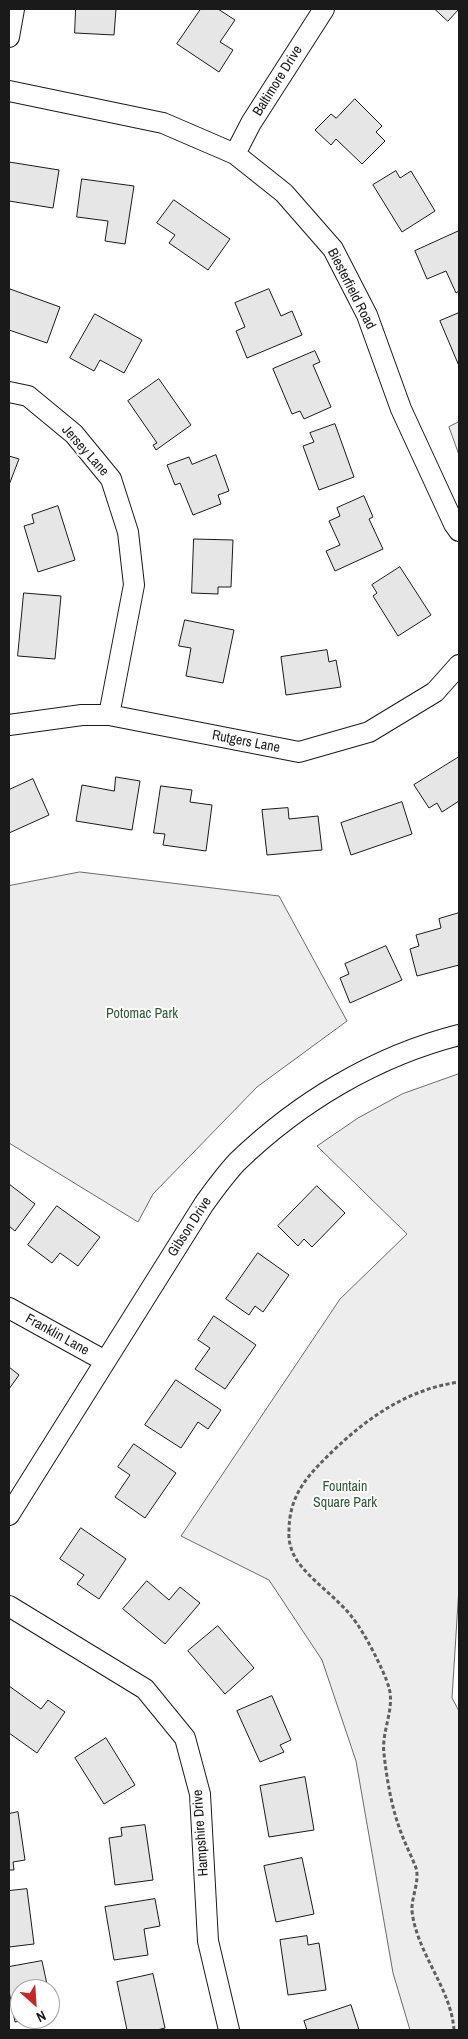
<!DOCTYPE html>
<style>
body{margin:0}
#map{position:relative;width:468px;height:2039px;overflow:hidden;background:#fff;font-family:"Archivo Narrow",sans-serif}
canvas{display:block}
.frame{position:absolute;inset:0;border:10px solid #1a1a1a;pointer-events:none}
.north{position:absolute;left:10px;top:1979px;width:50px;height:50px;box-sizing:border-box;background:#fff;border:1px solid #a3a3a3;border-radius:50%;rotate:154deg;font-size:14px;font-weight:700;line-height:20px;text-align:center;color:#1a1a1a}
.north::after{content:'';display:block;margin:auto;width:18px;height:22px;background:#c62828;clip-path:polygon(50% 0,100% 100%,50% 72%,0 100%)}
</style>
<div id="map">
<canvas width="468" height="2039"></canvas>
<div class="frame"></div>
<div class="north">N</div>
</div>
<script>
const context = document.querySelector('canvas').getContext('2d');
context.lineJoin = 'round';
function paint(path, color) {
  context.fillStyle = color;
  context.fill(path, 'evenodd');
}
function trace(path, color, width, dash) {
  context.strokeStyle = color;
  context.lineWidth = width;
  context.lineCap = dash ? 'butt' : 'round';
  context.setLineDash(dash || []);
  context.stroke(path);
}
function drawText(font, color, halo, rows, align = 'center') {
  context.font = font + ' "Archivo Narrow",sans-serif';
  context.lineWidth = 4;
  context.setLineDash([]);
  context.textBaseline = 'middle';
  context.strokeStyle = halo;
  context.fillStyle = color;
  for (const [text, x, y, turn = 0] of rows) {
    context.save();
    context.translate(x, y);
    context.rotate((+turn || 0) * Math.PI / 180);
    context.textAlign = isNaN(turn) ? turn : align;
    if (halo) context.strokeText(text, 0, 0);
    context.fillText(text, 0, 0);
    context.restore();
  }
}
const built = new Path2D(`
 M 459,422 L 459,455 L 449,427 Z
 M 80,872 L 279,896 L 347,1021 L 257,1087 L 153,1194 L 138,1222 L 9,1143 L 9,886 Z
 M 459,1074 L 459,1587 L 452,1698 L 459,1711 L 459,2030 L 410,2030 L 393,1973 L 356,1761 L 322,1660 L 269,1580 L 181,1536 L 340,1299 L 407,1234 L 317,1146 L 358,1118 L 402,1094 Z`);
const building = new Path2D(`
 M 76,9 L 116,9 L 114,35 L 75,33 Z
 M 201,9 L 218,9 L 235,20 L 220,42 L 233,50 L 219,72 L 177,44 Z
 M 435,9 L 459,9 L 448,21 Z
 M 355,99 L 382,126 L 376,132 L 385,141 L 362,164 L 336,139 L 331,145 L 315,130 L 331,114 L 336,118 Z
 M 9,162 L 59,170 L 53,208 L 9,201 Z
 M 396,171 L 400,178 L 411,171 L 435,211 L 402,232 L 373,185 Z
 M 82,179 L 134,186 L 125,244 L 105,241 L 108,221 L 77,217 Z
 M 174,200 L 230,239 L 208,270 L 169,243 L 175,235 L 157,223 Z
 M 459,231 L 459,291 L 456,293 L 446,271 L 427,279 L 415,251 Z
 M 10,289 L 60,307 L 47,343 L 9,330 L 9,294 Z
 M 269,289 L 281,316 L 292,311 L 302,335 L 247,358 L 236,331 L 245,327 L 235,303 Z
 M 459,313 L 459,366 L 440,321 Z
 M 95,314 L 142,340 L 124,373 L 100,360 L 94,371 L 70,358 Z
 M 315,351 L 320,362 L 313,365 L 331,407 L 304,419 L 300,411 L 292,414 L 273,369 Z
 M 159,379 L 191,425 L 156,450 L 153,445 L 157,443 L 128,401 Z
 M 335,424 L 354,477 L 319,490 L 303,446 L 314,442 L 310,433 Z
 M 216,455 L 229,491 L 218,495 L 221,504 L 193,515 L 180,483 L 175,485 L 167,465 L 189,457 L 192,464 Z
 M 9,456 L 19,459 L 9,485 Z
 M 364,496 L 373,517 L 369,519 L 383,549 L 335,571 L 326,551 L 340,545 L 329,521 L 340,516 L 337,508 Z
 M 58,506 L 75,560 L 38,572 L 24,526 L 34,523 L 32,515 Z
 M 194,539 L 233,540 L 231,587 L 218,587 L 218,594 L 192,593 Z
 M 400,567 L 431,615 L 398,636 L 373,596 L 377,593 L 372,585 Z
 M 24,593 L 61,596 L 55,659 L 18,656 Z
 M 185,620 L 234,630 L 223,683 L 186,676 L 191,648 L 179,646 Z
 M 327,650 L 329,662 L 336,660 L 341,687 L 286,695 L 281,657 Z
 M 459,757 L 459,801 L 442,812 L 437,803 L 429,808 L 414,785 Z
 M 116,777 L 140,781 L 132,830 L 76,821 L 82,785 L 114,791 Z
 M 33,779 L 49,815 L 9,833 L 9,790 Z
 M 161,786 L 192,790 L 190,802 L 212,805 L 206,851 L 163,845 L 165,834 L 154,833 Z
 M 402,802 L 412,834 L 351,855 L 341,823 Z
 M 288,808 L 289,819 L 318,816 L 322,850 L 267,855 L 262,810 Z
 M 459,913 L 459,965 L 417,976 L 410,949 L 419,946 L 416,935 L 441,928 L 439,919 Z
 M 386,946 L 402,980 L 350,1003 L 340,978 L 349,974 L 345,964 Z
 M 9,1184 L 35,1204 L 15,1231 L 9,1226 Z
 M 317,1186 L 345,1213 L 312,1247 L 304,1239 L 298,1246 L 278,1226 Z
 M 57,1206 L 100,1237 L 78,1266 L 60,1253 L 52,1263 L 28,1245 Z
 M 258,1253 L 289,1275 L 263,1312 L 255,1306 L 249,1315 L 226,1299 Z
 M 214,1316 L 256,1345 L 225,1389 L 195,1369 L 210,1348 L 198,1340 Z
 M 9,1367 L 19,1375 L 9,1389 Z
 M 176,1380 L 221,1410 L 208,1429 L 198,1422 L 181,1448 L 145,1425 Z
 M 134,1444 L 176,1473 L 145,1518 L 115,1497 L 130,1475 L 118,1467 Z
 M 81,1528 L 126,1559 L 99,1599 L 77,1584 L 84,1575 L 60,1559 Z
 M 147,1581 L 169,1600 L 180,1587 L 200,1603 L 165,1644 L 123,1609 Z
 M 218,1626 L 254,1668 L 225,1694 L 188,1651 Z
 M 9,1686 L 41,1709 L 48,1700 L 65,1712 L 37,1753 L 9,1733 Z
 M 272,1696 L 291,1740 L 280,1745 L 284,1752 L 260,1762 L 237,1711 Z
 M 106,1738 L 135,1785 L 104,1804 L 75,1758 Z
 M 305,1777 L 314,1830 L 269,1837 L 260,1786 Z
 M 18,1812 L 25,1860 L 13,1862 L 14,1870 L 9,1870 L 9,1814 Z
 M 145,1825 L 153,1880 L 115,1885 L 109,1838 L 122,1836 L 121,1828 Z
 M 302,1858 L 314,1914 L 276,1922 L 264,1866 Z
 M 27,1889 L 34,1944 L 9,1947 L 9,1891 Z
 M 155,1899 L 160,1926 L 144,1929 L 148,1955 L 114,1960 L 105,1907 Z
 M 307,1936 L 308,1945 L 319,1943 L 326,1990 L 288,1995 L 280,1940 Z
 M 42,1961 L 48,1989 L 20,1989 L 20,2019 L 34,2019 L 15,2022 L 9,1991 L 9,1967 Z
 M 153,1974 L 165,2028 L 157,2030 L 127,2030 L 117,1982 Z
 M 351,2005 L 359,2030 L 307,2030 L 304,2021 Z`);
const path = new Path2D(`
 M 454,2030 C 451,1988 417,1954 412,1911 C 411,1898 420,1881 416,1868 C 412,1857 406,1846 402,1835 C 392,1810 387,1781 384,1754 C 381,1732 395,1709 389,1688 C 385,1672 363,1630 352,1617 C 338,1599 317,1585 302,1567 C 293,1557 288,1544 289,1531 C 289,1493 310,1473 336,1448 C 371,1415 410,1389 459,1382`);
const minor = new Path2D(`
 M 9,37 L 14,9
 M 9,91 L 163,123 L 235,154 L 284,193 L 333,249 L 367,315 L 401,409 L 454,524 L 459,531
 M 235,154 L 251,123 L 324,9
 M 9,392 L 28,396 L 74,434 L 111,479 L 128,532 L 134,585 L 109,715
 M 9,725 L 82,715 L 109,715 L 299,752 L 369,732 L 435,692 L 459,665
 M 9,1308 L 105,1361
 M 9,1515 L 204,1204 C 214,1190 225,1175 237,1162 C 299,1102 376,1056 459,1035
 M 9,1606 L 145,1689 L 185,1738 L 200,1794 L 208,1941 L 229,2030`);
const streetNames = [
 ["Baltimore Drive",278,81,-58],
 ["Biesterfield Road",351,289,63],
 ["Jersey Lane",85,451,48],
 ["Rutgers Lane",246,742,11],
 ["Gibson Drive",190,1227,-57],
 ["Franklin Lane",57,1335,29],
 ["Hampshire Drive",201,1833,-94]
];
const parkNames = [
 ["Potomac Park",142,1014],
 ["Fountain",345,1487],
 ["Square Park",345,1503]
];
paint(built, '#ededed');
trace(built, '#6a6a6a', 1);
paint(building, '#e6e6e6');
trace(building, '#1a1a1a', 1);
trace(minor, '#1a1a1a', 22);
trace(path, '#5f5f5f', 3, [4, 2.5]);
trace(minor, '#fff', 20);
drawText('14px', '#1a1a1a', '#fff', streetNames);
drawText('14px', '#2b5a34', '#fff', parkNames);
</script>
